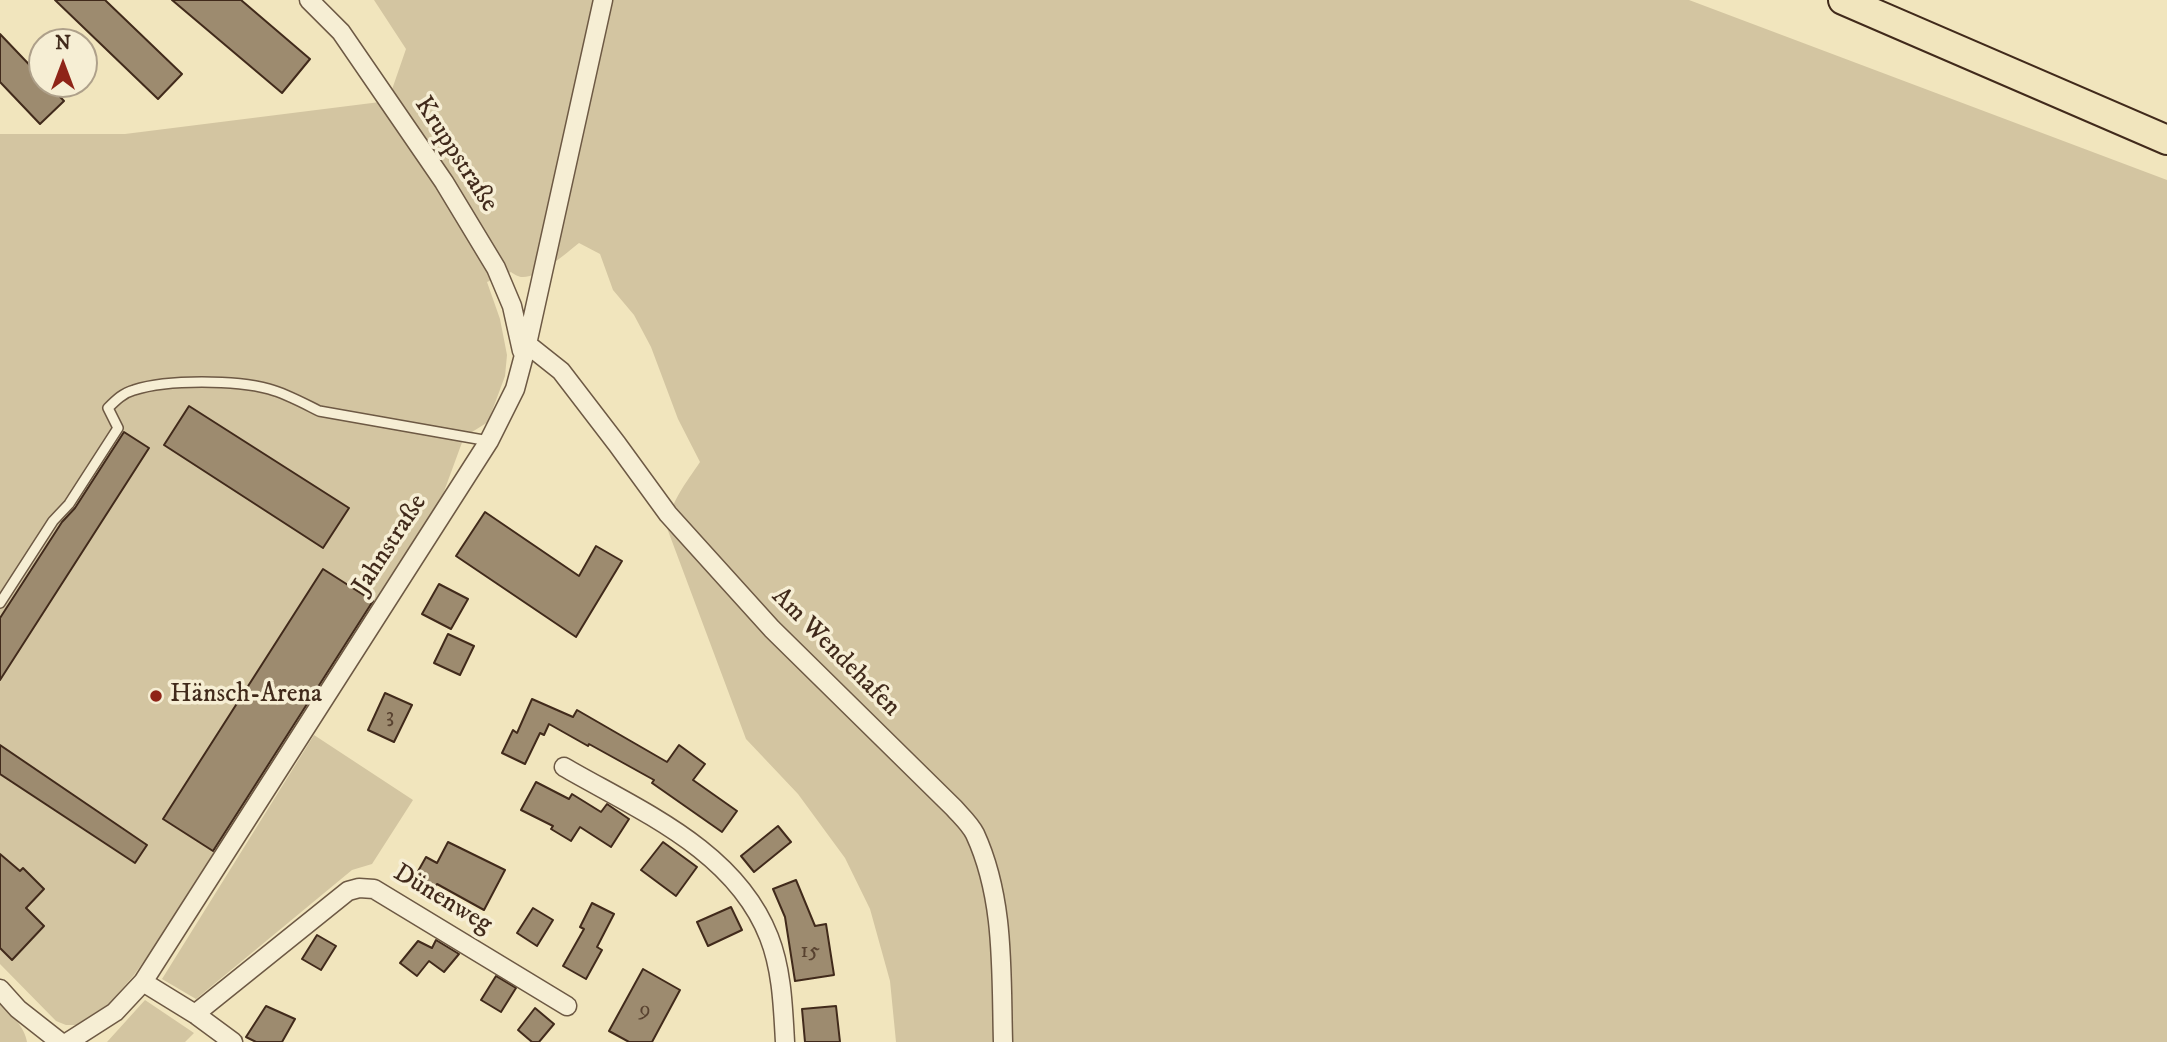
<!DOCTYPE html>
<meta charset="utf-8">
<style>
body{margin:0}
#map{position:relative;width:2167px;height:1042px;overflow:hidden;background:#f1e5bd;font-family:"IM FELL DW Pica",serif}
canvas{display:block}
.north{position:absolute;left:28px;top:28px;width:70px;height:70px;box-sizing:border-box;background:#f6eed4;border:2px solid #aea08a;border-radius:50%;rotate:0deg;font-size:19px;font-weight:700;line-height:28px;text-align:center;color:#412a1b}
.north::after{content:'';display:block;margin:auto;width:24px;height:32px;background:#8f2418;clip-path:polygon(50% 0,100% 100%,50% 72%,0 100%)}
</style>
<div id="map">
<canvas width="2167" height="1042"></canvas>
<div class="north">N</div>
</div>
<script>
const context = document.querySelector('canvas').getContext('2d');
context.lineJoin = 'round';
function paint(path, color) {
  context.fillStyle = color;
  context.fill(path, 'evenodd');
}
function trace(path, color, width, dash) {
  context.strokeStyle = color;
  context.lineWidth = width;
  context.lineCap = dash ? 'butt' : 'round';
  context.setLineDash(dash || []);
  context.stroke(path);
}
function drawText(font, color, halo, rows, align = 'center') {
  context.font = font + ' "IM FELL DW Pica",serif';
  context.lineWidth = 7;
  context.setLineDash([]);
  context.textBaseline = 'middle';
  context.strokeStyle = halo;
  context.fillStyle = color;
  for (const [text, x, y, turn = 0] of rows) {
    context.save();
    context.translate(x, y);
    context.rotate((+turn || 0) * Math.PI / 180);
    context.textAlign = isNaN(turn) ? turn : align;
    if (halo) context.strokeText(text, 0, 0);
    context.fillText(text, 0, 0);
    context.restore();
  }
}
const green = new Path2D(`
 M 374,0 L 1689,0 L 2167,180 L 2167,1042 L 896,1042 L 890,981 L 870,909 L 845,858 L 798,794 L 746,739 L 667,528 C 670,502 686,483 700,462 L 678,419 L 651,347 L 634,315 L 613,290 L 600,254 L 579,243 C 566,253 538,279 521,277 C 519,277 512,273 511,272 L 487,282 L 500,319 L 507,355 L 505,376 L 488,422 L 464,437 L 442,497 L 415,544 L 184,905 L 134,975 L 109,1004 L 76,1025 L 66,1025 L 56,1021 L 0,964 L 0,134 L 125,134 L 388,101 L 406,49 Z
 M 314,735 L 413,800 L 372,864 L 352,870 L 196,999 L 162,979 Z
 M 145,1000 L 194,1033 L 185,1042 L 107,1042 Z
 M 0,1002 C 10,1013 25,1027 27,1042 L 0,1042 Z`);
const building = new Path2D(`
 M 55,0 L 105,0 L 182,74 L 158,99 Z
 M 172,0 L 241,0 L 310,59 L 282,93 Z
 M 0,34 L 42,78 L 42,84 L 48,84 L 64,101 L 40,124 L 0,82 Z
 M 189,406 L 349,508 L 323,548 L 164,445 Z
 M 124,432 L 149,448 L 0,680 L 0,618 L 62,522 L 75,508 Z
 M 485,512 L 579,576 L 596,546 L 622,561 L 576,637 L 456,556 Z
 M 323,569 L 373,601 L 213,851 L 163,819 Z
 M 439,584 L 468,599 L 451,629 L 422,614 Z
 M 448,634 L 474,646 L 460,675 L 434,663 Z
 M 385,693 L 412,705 L 394,742 L 368,730 Z
 M 532,699 L 573,717 L 577,710 L 667,762 L 679,745 L 705,764 L 693,780 L 737,811 L 722,832 L 652,783 L 654,780 L 589,744 L 588,746 L 549,724 L 544,735 L 540,733 L 525,764 L 502,753 L 513,730 L 517,733 Z
 M 0,745 L 147,845 L 135,863 L 0,774 Z
 M 536,782 L 569,799 L 572,794 L 601,812 L 607,804 L 629,819 L 611,847 L 580,827 L 571,841 L 551,829 L 553,826 L 521,810 Z
 M 778,826 L 791,842 L 754,872 L 741,856 Z
 M 448,842 L 505,870 L 484,910 L 437,884 L 432,893 L 412,882 L 426,857 L 437,863 Z
 M 663,842 L 697,867 L 676,896 L 641,870 Z
 M 0,854 L 20,871 L 23,868 L 44,889 L 26,908 L 44,926 L 12,960 L 0,948 Z
 M 796,880 L 815,926 L 826,924 L 834,975 L 795,981 L 785,917 L 773,889 Z
 M 592,903 L 614,914 L 597,947 L 602,950 L 586,979 L 563,966 L 584,929 L 580,927 Z
 M 731,907 L 742,930 L 708,946 L 697,922 Z
 M 533,908 L 553,920 L 537,946 L 517,933 Z
 M 317,935 L 336,946 L 321,970 L 302,959 Z
 M 436,940 L 459,954 L 444,972 L 429,961 L 417,976 L 400,963 L 418,941 L 432,948 Z
 M 643,969 L 680,990 L 652,1042 L 629,1042 L 609,1031 Z
 M 496,976 L 516,988 L 501,1012 L 481,1000 Z
 M 266,1006 L 295,1019 L 282,1042 L 256,1042 L 246,1037 Z
 M 836,1006 L 840,1042 L 805,1042 L 802,1009 Z
 M 535,1008 L 554,1024 L 539,1042 L 532,1042 L 518,1030 Z`);
const lane = new Path2D(`
 M 0,603 L 53,521 L 69,504 L 118,428 L 108,408 C 116,400 123,393 134,390 C 168,379 236,380 269,389 C 287,394 303,403 319,411 L 489,441`);
const street = new Path2D(`
 M 309,0 L 341,32 L 444,182 L 496,268 L 512,306 L 522,351
 M 527,344 L 561,371 L 617,444 L 668,514 L 772,629 L 954,808 C 961,816 970,824 975,834 C 1005,899 1001,972 1003,1042
 M 564,767 C 640,811 735,850 769,937 C 782,970 783,1007 785,1042
 M 143,982 L 195,1014 L 233,1042
 M 0,989 L 18,1009 L 60,1042
 M 195,1014 L 348,891 L 359,888 L 374,889 L 567,1006
 M 68,1042 L 115,1012 L 143,982 L 489,441 L 515,389 L 527,344 L 603,0`);
const primary = new Path2D(`
 M 1843,0 L 2167,140`);
const markers = [
 [156,696,7,"#8f2418"]
];
const numberNames = [
 ["3",390,717],
 ["15",810,952],
 ["9",645,1011]
];
const streetNames = [
 ["Kruppstraße",455,155,57],
 ["Jahnstraße",391,545,-57],
 ["Am Wendehafen",835,653,45],
 ["Dünenweg",442,900,31]
];
const poiNames = [
 ["Hänsch-Arena",170,696]
];
paint(green, '#d3c5a1');
paint(building, '#9d8b6f');
trace(building, '#412a1b', 2);
trace(lane, '#6d5944', 12);
trace(street, '#6d5944', 21);
trace(primary, '#412a1b', 32);
trace(lane, '#f6eed4', 9);
trace(street, '#f6eed4', 18);
trace(primary, '#f1e5bd', 28);
for (const [x, y, r, color] of markers) {
  const dot = new Path2D();
  dot.arc(x, y, r, 0, 2 * Math.PI);
  context.fillStyle = color;
  context.fill(dot);
  trace(dot, '#f6eed4', 2.5);
}
drawText('23px', '#584230', null, numberNames);
drawText('26px', '#412a1b', '#f6eed4', streetNames);
drawText('26px', '#412a1b', '#f6eed4', poiNames, 'left');
</script>
